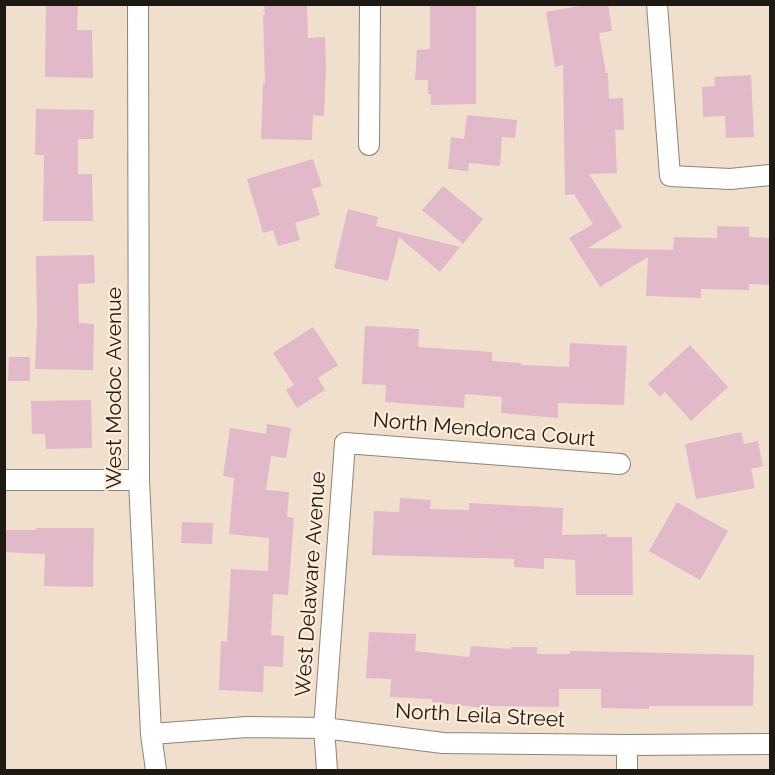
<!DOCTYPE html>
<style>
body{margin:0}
#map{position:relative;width:775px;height:775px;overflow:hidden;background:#f1dfcd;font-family:Raleway,sans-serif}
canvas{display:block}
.frame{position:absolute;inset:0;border:6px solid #1f1913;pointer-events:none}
</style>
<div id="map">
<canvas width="775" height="775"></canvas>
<div class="frame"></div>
</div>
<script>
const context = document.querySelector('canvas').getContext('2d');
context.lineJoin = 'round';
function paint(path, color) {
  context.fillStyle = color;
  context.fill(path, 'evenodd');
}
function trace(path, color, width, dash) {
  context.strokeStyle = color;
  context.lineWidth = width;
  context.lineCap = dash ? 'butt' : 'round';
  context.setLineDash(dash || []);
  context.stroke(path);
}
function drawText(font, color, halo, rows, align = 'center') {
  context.font = font + ' Raleway,sans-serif';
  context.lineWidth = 4.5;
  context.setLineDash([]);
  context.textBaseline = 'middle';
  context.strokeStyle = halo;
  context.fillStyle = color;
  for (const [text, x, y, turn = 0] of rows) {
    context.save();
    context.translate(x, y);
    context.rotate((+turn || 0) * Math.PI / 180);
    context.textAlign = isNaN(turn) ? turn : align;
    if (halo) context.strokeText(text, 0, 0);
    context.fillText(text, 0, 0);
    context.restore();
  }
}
const building = new Path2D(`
 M 46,4 L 78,4 L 77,30 L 92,30 L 93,78 L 45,77 Z
 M 264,4 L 307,4 L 308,38 L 325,37 L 326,69 L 324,116 L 313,115 L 312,140 L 261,139 L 263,83 L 265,83 L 263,15 L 265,15 Z
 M 430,4 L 476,4 L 476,104 L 431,105 L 431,94 L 428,94 L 428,80 L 415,80 L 417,50 L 430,49 Z
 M 590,4 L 608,4 L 612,31 L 599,33 L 606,73 L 608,73 L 609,99 L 623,98 L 624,130 L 615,130 L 617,173 L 589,174 L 622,227 L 588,248 L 673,250 L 674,237 L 717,238 L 717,226 L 749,227 L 749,237 L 771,238 L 771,285 L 749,284 L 749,290 L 701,289 L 701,298 L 646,296 L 648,257 L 600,287 L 569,238 L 593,224 L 574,194 L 565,195 L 563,65 L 555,67 L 546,12 Z
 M 751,75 L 754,137 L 726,138 L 725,116 L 703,117 L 702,87 L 715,86 L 714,77 Z
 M 36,109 L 94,110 L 93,139 L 78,139 L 78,174 L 92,174 L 93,221 L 43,221 L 44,155 L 35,155 Z
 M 467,115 L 517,120 L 515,138 L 502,137 L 500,166 L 469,163 L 468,171 L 448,169 L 451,137 L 464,139 Z
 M 313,159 L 322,186 L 312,189 L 320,215 L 295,223 L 300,240 L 278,246 L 273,230 L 263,233 L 247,179 Z
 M 443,186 L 483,219 L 463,244 L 422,210 Z
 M 348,209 L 378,217 L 376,226 L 460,247 L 440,272 L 399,237 L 388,281 L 334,268 Z
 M 94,255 L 95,283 L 78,284 L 79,323 L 94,324 L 93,370 L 35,369 L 37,323 L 36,256 Z
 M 365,326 L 419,329 L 418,347 L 492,352 L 492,361 L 521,363 L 521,365 L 569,367 L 570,343 L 627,346 L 624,405 L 558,403 L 558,418 L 501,413 L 502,397 L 465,394 L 464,408 L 385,402 L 386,385 L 362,384 Z
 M 313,327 L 338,365 L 318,378 L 325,390 L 297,408 L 286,390 L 294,385 L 273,353 Z
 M 690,345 L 728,387 L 691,421 L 665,392 L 660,397 L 648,384 Z
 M 9,357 L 30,357 L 30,381 L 8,381 Z
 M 91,400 L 92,448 L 46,449 L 45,434 L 32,434 L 31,401 Z
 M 267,424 L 291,428 L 286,458 L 271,456 L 266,490 L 289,492 L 287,517 L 294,518 L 288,595 L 273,594 L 271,635 L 284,636 L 283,667 L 264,666 L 263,692 L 219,690 L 221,641 L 227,642 L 231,569 L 268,571 L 269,538 L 229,534 L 234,478 L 223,476 L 230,428 L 266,434 Z
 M 741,432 L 744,444 L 758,441 L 763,466 L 751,469 L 755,488 L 696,499 L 685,444 Z
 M 400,498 L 431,500 L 430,509 L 469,510 L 469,503 L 563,508 L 562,535 L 607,534 L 607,537 L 632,537 L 633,595 L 576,595 L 575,560 L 544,558 L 544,569 L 514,567 L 514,559 L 372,555 L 374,511 L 399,512 Z
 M 677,502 L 728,531 L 700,580 L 649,551 Z
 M 182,522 L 213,523 L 212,544 L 181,543 Z
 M 36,528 L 94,528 L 93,587 L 44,586 L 45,554 L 4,552 L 4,530 L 36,530 Z
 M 369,632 L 416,634 L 415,651 L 469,657 L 471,646 L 511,649 L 511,647 L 537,647 L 537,654 L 570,654 L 570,651 L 625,652 L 754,655 L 753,706 L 649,706 L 649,709 L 601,708 L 601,689 L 559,689 L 559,707 L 485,706 L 484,708 L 432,702 L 432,699 L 390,697 L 391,679 L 366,678 Z`);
const street = new Path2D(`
 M 138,4 L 139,480 L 151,734 L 156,770
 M 657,4 L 670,176 L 730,179 L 770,175
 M 369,145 L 370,4
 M 4,480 L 139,480
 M 151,734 L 247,727 L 324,728 L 443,743 L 627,745 L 770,744
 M 327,770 L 324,728 L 345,443 L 620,464
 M 627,770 L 627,745`);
const streetNames = [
 ["West Modoc Avenue",115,388,-90],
 ["North Mendonca Court",484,430,5],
 ["West Delaware Avenue",311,584,-86],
 ["North Leila Street",480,716,3]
];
paint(building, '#e1b9c9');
trace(street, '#938272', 22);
trace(street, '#fff', 20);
drawText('21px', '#1f1913', '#feecda', streetNames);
</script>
